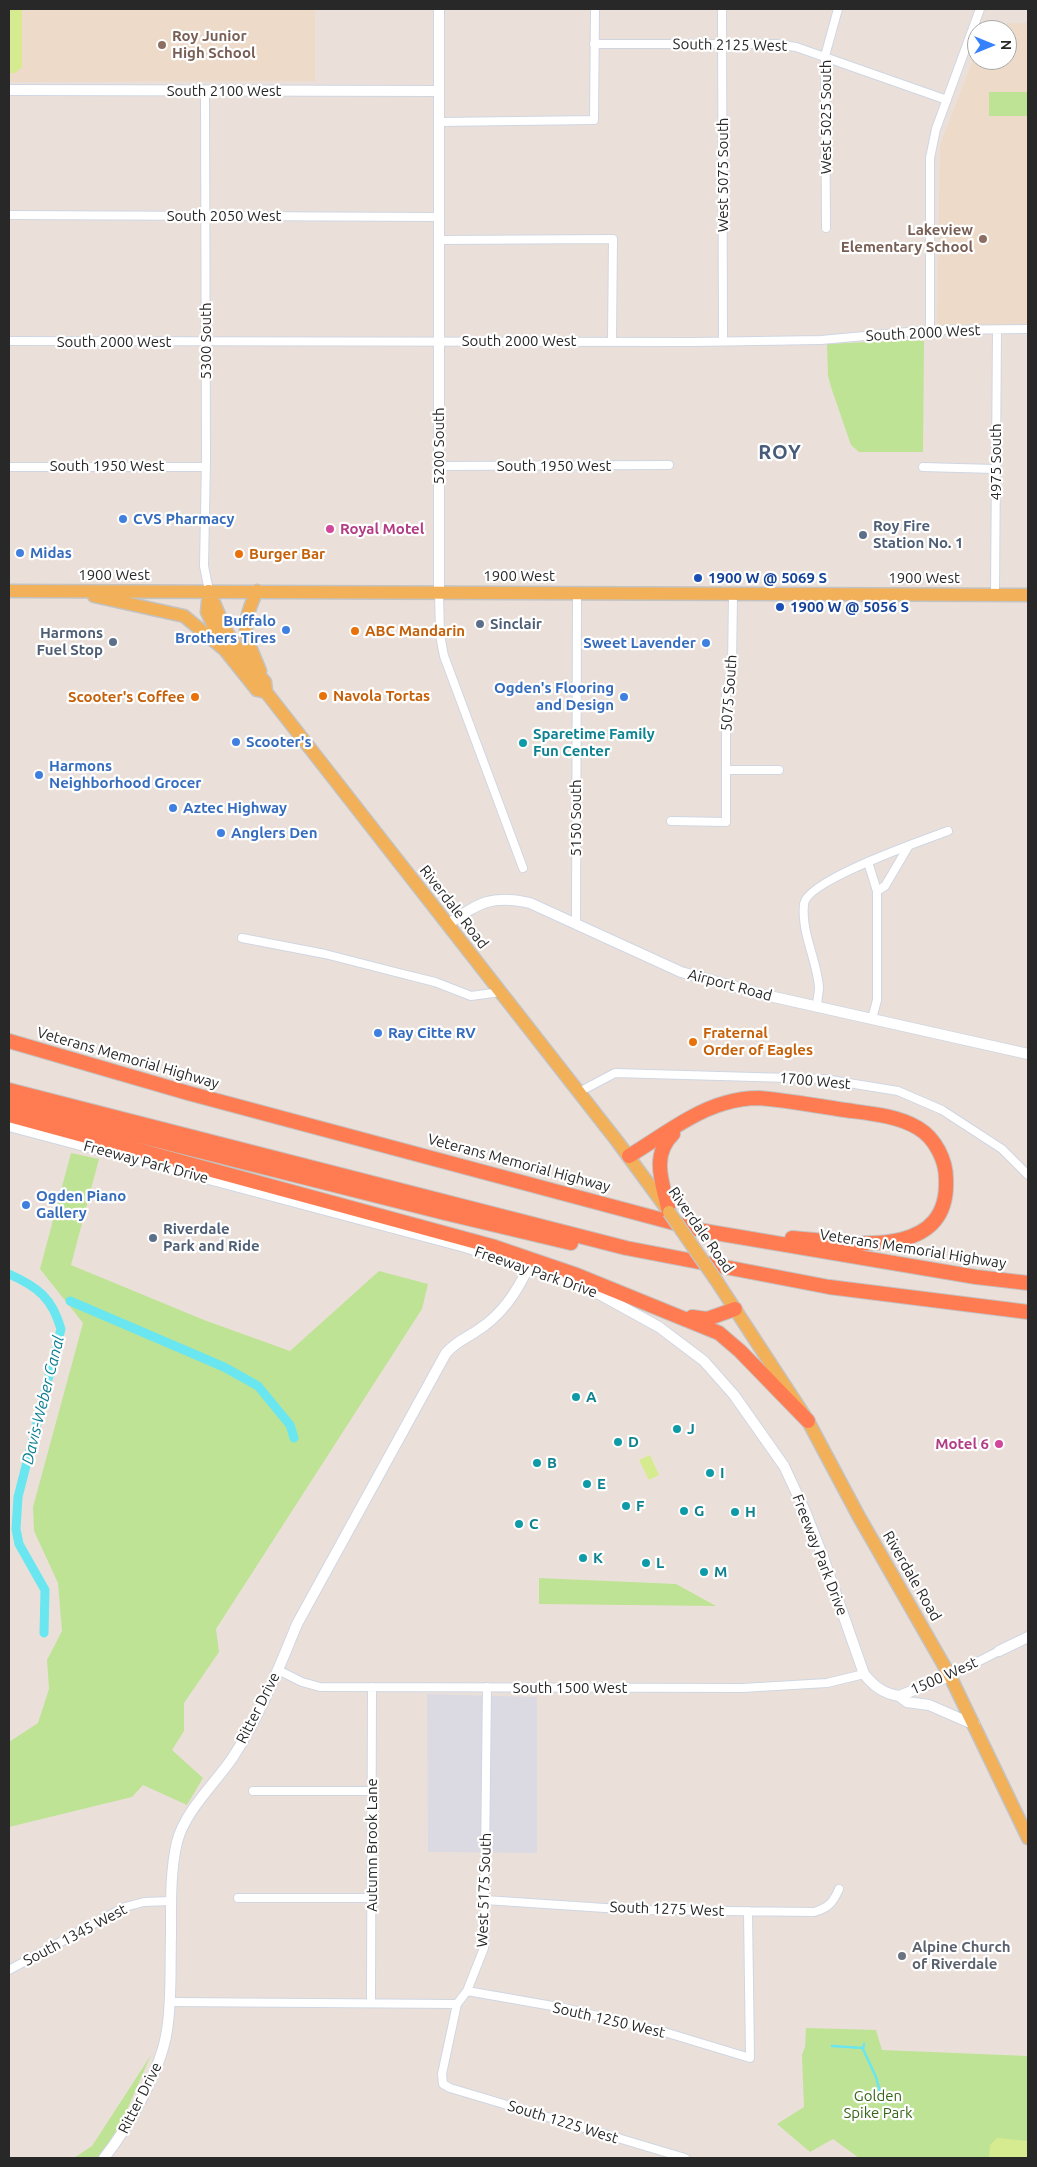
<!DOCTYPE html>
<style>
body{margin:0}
#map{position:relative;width:1037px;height:2167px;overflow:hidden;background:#ebe0d9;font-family:Ubuntu,sans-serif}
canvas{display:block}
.frame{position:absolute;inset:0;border:10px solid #282828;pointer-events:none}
.north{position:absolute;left:967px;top:20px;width:50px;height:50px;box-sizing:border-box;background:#fff;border:1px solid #a9a9a9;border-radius:50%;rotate:90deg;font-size:14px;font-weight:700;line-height:20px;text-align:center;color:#282828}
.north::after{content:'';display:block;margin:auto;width:18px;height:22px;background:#3681fc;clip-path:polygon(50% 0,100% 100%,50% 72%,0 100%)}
</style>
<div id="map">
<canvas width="1037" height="2167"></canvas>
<div class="frame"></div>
<div class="north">N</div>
</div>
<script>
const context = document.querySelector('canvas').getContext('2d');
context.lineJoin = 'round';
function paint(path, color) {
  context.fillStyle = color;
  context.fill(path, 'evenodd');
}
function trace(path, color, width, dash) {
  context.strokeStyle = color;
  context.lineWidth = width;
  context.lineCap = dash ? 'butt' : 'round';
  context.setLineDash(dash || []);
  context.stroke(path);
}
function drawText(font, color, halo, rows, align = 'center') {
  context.font = font + ' Ubuntu,sans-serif';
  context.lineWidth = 4.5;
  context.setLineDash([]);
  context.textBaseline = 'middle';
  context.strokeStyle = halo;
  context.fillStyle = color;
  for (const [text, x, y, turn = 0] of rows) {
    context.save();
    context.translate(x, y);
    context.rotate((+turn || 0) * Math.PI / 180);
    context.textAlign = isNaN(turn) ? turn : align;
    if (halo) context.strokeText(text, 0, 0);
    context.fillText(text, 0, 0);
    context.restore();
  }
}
const industrial = new Path2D(`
 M 427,1694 L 537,1697 L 537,1853 L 428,1852 Z`);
const education = new Path2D(`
 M 9,9 L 315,9 L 315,81 L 9,82 Z
 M 1028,23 L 1028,332 L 937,333 L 940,145 L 977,50 L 977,60 L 1007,60 L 1007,30 L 984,30 L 987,24 Z`);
const green = new Path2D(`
 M 989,92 L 1028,92 L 1028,116 L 989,116 Z
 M 909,340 L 924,341 L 923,452 L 859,452 L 851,445 L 832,390 L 828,376 L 827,344 Z
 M 71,1153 L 99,1159 L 71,1265 L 204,1320 L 290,1351 L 379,1271 L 428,1284 L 422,1309 L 216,1629 L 219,1652 L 184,1703 L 184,1731 L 172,1750 L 203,1778 L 187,1805 L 143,1785 L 132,1797 L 9,1827 L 9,1742 L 38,1723 L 49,1689 L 47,1660 L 62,1631 L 58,1583 L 34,1531 L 33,1507 L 83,1323 L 40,1269 Z
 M 539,1578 L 676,1584 L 716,1606 L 539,1604 Z
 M 806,2028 L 876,2030 L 882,2050 L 1028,2056 L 1028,2158 L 859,2158 L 833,2139 L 810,2152 L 777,2124 L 804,2107 L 802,2055 L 805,2047 Z
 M 151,2055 L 112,2144 L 99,2158 L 74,2158 L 92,2146 Z`);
const pitch = new Path2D(`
 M 9,9 L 22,9 L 22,67 L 15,73 L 9,73 Z
 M 650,1455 L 659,1475 L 649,1480 L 639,1460 Z
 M 997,2138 L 1028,2141 L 1028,2158 L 989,2158 L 990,2145 Z`);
const stream = new Path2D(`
 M 864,2044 L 863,2049 L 876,2077 L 883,2103
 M 832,2046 L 863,2048`);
const canal = new Path2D(`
 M 9,1274 C 38,1287 52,1298 61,1329 L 18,1497 L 16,1529 L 19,1544 L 45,1590 L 44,1633
 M 70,1301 L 224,1367 L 258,1386 L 290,1425 L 294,1438`);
const minor = new Path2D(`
 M 722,9 L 723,341
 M 594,44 L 776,44 L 796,47 L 947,100
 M 205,91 L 206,461 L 204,566 L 209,591
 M 439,122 L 594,120 L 595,9
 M 9,215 L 439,217
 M 826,228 L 825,56 L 838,9
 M 439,240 L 613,239 L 612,341
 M 930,330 L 930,158 L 936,129 L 980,9
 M 9,341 L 693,342 L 821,340 L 930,330 L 1028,329
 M 439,466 L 669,465
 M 9,467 L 206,467
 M 923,467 L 995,469
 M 439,592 L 440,635 L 444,656 L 523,868
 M 995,595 L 997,330
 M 726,770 L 779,770
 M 671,821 L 726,822 L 726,695 L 732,667 L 733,594
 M 868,862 L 877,891
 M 576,924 L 577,593
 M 242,938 L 325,954 L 399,973 L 435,982 L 471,996 L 500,992
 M 817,1006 C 817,1000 819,993 819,987 C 817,960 801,933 804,904 C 807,880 924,840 948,831
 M 872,1019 L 877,1000 L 877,891 L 885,886 L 908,847
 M 579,1092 L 615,1073 L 824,1079 L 898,1091 L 942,1110 L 1002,1149 L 1028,1175
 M 278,1670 L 302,1682 L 320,1687 L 742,1688 L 827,1683 L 864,1674
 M 950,1676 L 999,1651
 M 487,1687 L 484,1948 L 467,1991 L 457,2004 L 442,2074 L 443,2084 L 450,2088 L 685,2158
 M 253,1791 L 372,1791
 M 238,1898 L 372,1898
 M 485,1900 L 635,1910 L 814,1912 C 828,1908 833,1903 839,1889
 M 9,1970 L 125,1907 L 144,1902 L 171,1901
 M 467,1991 L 564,2008 L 661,2031 L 750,2058 L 748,1911
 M 170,2002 L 457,2004
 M 371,2002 L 372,1687`);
const tertiary = new Path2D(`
 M 439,9 L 439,592
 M 9,90 L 439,91
 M 447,925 C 479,903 491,894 530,903 L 681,972 L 765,995 L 1028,1054
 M 9,1126 L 465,1247 L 572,1282 L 601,1295 L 659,1327 L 704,1361 L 734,1395 L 784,1466 L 805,1511 L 823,1557 L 864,1674 C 874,1686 882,1693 899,1696 L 950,1676
 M 999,1651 L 1028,1637
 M 899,1696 L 907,1702 L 929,1705 L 975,1725
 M 104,2158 C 128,2128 162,2068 167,2030 C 172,1999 170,1967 171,1936 C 171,1905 170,1872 177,1842 C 186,1809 215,1784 233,1757 C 258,1719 280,1666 297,1624 L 446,1353 C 459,1339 466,1339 481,1328 C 503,1313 517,1292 528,1268`);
const primary = new Path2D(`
 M 9,591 L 1028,595
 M 209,591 L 225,629 L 239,651 L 265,682 L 266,692 L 617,1141 L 667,1209
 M 209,591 L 207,612 L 225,650 L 257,690 L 266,692
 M 257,591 C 239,629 245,634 260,671
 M 94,596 L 184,616 L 225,650
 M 716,1280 L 808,1421 L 858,1515 L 950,1676 L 1028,1838`);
const motorway = new Path2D(`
 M 9,1041 L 188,1093 L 704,1231 L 976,1277 L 1028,1283
 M 9,1090 L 626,1248 L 829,1287 L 1028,1312
 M 9,1103 L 445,1213 L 571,1243
 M 9,1115 L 495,1247 L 574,1274 L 719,1333 L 740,1351 L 808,1421
 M 629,1156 C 659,1138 692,1112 725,1103 C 735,1100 748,1098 759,1098 C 785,1100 811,1105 838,1109 C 863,1113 895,1114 918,1128 C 935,1138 946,1160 946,1179 C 950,1263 846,1242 792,1238
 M 669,1212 C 663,1184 650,1156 673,1134
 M 692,1317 L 707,1319 L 735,1309`);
const primaryBridge = new Path2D(`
 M 669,1212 L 716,1280`);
const markers = [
 [162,45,5,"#8d6e63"],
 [983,239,5,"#8d6e63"],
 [123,519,5,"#3f7fe0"],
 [330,529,5,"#d1479c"],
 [863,535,5,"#5c6f8a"],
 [20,553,5,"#3f7fe0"],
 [239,554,5,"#e8710a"],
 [698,578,5,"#1a4fb4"],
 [780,607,5,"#1a4fb4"],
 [480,624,5,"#5c6f8a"],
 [286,630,5,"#3f7fe0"],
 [355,631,5,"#e8710a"],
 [113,642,5,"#5c6f8a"],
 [706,643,5,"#3f7fe0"],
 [323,696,5,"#e8710a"],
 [195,697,5,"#e8710a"],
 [624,697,5,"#3f7fe0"],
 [236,742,5,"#3f7fe0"],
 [523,743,5,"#0f9aa8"],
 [39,775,5,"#3f7fe0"],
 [173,808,5,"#3f7fe0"],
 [221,833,5,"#3f7fe0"],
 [378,1033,5,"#3f7fe0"],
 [693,1042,5,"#e8710a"],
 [26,1205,5,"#3f7fe0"],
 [153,1238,5,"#5c6f8a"],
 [576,1397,5,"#0f9aa8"],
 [677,1429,5,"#0f9aa8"],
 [618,1442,5,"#0f9aa8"],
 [999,1444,5,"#d1479c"],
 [537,1463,5,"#0f9aa8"],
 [710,1473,5,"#0f9aa8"],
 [587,1484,5,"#0f9aa8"],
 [626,1506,5,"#0f9aa8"],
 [684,1511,5,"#0f9aa8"],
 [735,1512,5,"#0f9aa8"],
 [519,1524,5,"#0f9aa8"],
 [583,1558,5,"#0f9aa8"],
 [646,1563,5,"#0f9aa8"],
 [704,1572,5,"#0f9aa8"],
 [902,1956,5,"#6b7280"]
];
const educationNames = [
 ["Roy Junior",172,36],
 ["High School",172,53],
 ["Lakeview",973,230,"right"],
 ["Elementary School",973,247,"right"]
];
const streetNames = [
 ["South 2125 West",730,45,1],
 ["South 2100 West",224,91],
 ["West 5025 South",826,117,-90],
 ["West 5075 South",723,175,-90],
 ["South 2050 West",224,216],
 ["South 2000 West",923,333,-3],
 ["5300 South",206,341,-90],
 ["South 2000 West",519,341],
 ["South 2000 West",114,342],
 ["5200 South",439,446,-90],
 ["4975 South",996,462,-90],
 ["South 1950 West",107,466],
 ["South 1950 West",554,466],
 ["1900 West",114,575],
 ["1900 West",519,576],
 ["1900 West",924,578],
 ["5075 South",729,693,-86],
 ["5150 South",576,818,-90],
 ["Riverdale Road",454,907,52],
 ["Airport Road",730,985,15],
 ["Veterans Memorial Highway",128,1058,16],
 ["1700 West",815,1081,5],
 ["Freeway Park Drive",146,1162,15],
 ["Veterans Memorial Highway",519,1163,15],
 ["Riverdale Road",701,1230,55],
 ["Veterans Memorial Highway",913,1249,9],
 ["Freeway Park Drive",536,1272,19],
 ["Freeway Park Drive",820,1555,69],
 ["Riverdale Road",912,1576,60],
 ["1500 West",944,1676,-24],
 ["South 1500 West",570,1688],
 ["Ritter Drive",258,1708,-63],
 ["Autumn Brook Lane",372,1845,-90],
 ["West 5175 South",484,1890,-88],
 ["South 1275 West",667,1909,2],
 ["South 1345 West",75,1935,-28],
 ["South 1250 West",609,2020,13],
 ["Ritter Drive",140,2098,-63],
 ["South 1225 West",563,2122,17]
];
const shopNames = [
 ["CVS Pharmacy",133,519],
 ["Midas",30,553],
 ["Buffalo",276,621,"right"],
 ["Brothers Tires",276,638,"right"],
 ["Sweet Lavender",696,643,"right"],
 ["Ogden's Flooring",614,688,"right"],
 ["and Design",614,705,"right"],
 ["Scooter's",246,742],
 ["Harmons",49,766],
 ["Neighborhood Grocer",49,783],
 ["Aztec Highway",183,808],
 ["Anglers Den",231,833],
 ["Ray Citte RV",388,1033],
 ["Ogden Piano",36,1196],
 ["Gallery",36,1213]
];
const serviceNames = [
 ["Roy Fire",873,526],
 ["Station No. 1",873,543],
 ["Sinclair",490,624],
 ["Harmons",103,633,"right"],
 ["Fuel Stop",103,650,"right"],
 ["Riverdale",163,1229],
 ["Park and Ride",163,1246]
];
const hotelNames = [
 ["Royal Motel",340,529],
 ["Motel 6",989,1444,"right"]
];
const foodNames = [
 ["Burger Bar",249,554],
 ["ABC Mandarin",365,631],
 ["Navola Tortas",333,696],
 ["Scooter's Coffee",185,697,"right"],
 ["Fraternal",703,1033],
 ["Order of Eagles",703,1050]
];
const transitNames = [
 ["1900 W @ 5069 S",708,578],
 ["1900 W @ 5056 S",790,607]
];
const cultureNames = [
 ["Sparetime Family",533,734],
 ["Fun Center",533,751],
 ["A",586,1397],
 ["J",687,1429],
 ["D",628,1442],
 ["B",547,1463],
 ["I",720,1473],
 ["E",597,1484],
 ["F",636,1506],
 ["G",694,1511],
 ["H",745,1512],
 ["C",529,1524],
 ["K",593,1558],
 ["L",656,1563],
 ["M",714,1572]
];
const worshipNames = [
 ["Alpine Church",912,1947],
 ["of Riverdale",912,1964]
];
const parkNames = [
 ["Golden",878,2096],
 ["Spike Park",878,2113]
];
const waterNames = [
 ["Davis-Weber Canal",43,1400,-76]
];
const districtNames = [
 ["ROY",780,452]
];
paint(industrial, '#dbdae3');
paint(education, '#eddac8');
paint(green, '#bee395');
paint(pitch, '#d6eb90');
trace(stream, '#6ae6f0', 2.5);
trace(canal, '#6ae6f0', 9);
trace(minor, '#cfd6e2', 10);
trace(tertiary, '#cfd6e2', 12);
trace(primary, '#c3c3c3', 15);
trace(motorway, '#c3c3c3', 16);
trace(minor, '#fff', 8);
trace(tertiary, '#fff', 10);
trace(primary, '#f2b058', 12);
trace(motorway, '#ff7b51', 14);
trace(primaryBridge, '#c3c3c3', 15, []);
trace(primaryBridge, '#f2b058', 12);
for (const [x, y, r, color] of markers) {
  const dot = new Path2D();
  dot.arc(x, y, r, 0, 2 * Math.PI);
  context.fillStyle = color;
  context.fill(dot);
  trace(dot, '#fff', 2);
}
drawText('bold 15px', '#785e54', '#fff', educationNames, 'left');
drawText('15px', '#282828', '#fff', streetNames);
drawText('bold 15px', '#366cbe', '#fff', shopNames, 'left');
drawText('bold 15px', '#4e5e75', '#fff', serviceNames, 'left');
drawText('bold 15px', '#b23c85', '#fff', hotelNames, 'left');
drawText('bold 15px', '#c56008', '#fff', foodNames, 'left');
drawText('bold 15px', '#164399', '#fff', transitNames, 'left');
drawText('bold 15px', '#0d838f', '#fff', cultureNames, 'left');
drawText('bold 15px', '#5b616d', '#fff', worshipNames, 'left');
drawText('15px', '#376518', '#fff', parkNames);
drawText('italic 16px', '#0b7e92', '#fff', waterNames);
context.letterSpacing = '1px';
drawText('bold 20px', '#485b79', '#fff', districtNames);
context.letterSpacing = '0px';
</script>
